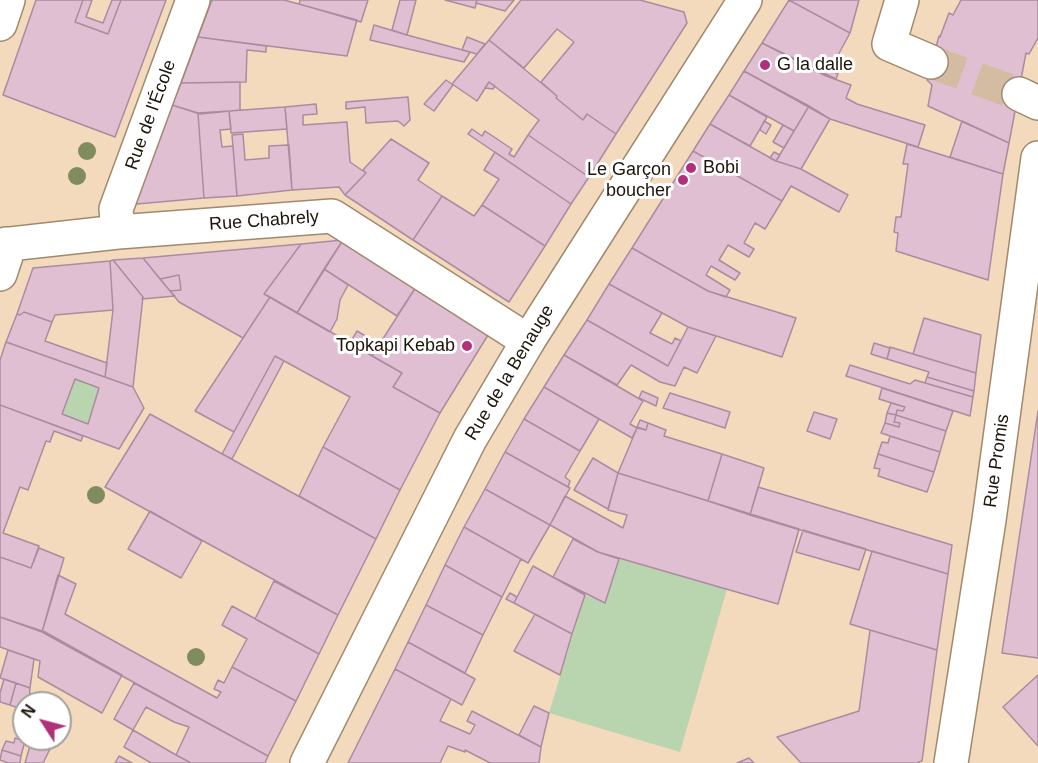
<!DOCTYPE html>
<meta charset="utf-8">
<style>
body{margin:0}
#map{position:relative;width:1038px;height:763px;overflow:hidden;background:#f3dabd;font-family:Helvetica,sans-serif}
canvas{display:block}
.north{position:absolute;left:12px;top:691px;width:60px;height:60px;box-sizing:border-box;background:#fff;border:2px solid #a5a19d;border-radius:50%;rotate:306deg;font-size:16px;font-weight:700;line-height:24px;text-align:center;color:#1d140a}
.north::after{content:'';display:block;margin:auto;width:21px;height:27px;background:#b2307a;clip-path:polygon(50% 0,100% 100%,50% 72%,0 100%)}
</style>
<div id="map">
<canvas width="1038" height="763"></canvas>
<div class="north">N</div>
</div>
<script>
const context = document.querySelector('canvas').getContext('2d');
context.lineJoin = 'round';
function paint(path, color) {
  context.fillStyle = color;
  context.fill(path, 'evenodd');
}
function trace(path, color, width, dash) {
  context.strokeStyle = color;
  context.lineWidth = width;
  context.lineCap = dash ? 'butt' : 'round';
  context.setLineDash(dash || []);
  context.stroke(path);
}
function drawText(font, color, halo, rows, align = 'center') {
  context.font = font + ' Helvetica,sans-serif';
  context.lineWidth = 6;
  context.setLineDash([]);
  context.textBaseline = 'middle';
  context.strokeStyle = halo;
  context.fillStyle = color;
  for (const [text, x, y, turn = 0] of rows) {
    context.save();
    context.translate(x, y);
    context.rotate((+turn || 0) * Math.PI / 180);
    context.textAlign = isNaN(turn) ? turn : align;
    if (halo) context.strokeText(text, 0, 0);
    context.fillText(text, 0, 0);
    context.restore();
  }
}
const green = new Path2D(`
 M 75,379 L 99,388 L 88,424 L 62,414 Z
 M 619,559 L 727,589 L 680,752 L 549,713 L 585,595 L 605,603 Z`);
const building = new Path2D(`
 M 36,0 L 83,0 L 75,22 L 108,34 L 121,0 L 166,0 L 115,137 L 3,95 Z
 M 83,0 L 92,0 L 86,17 L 103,23 L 112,0 L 121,0 L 108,34 L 75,22 Z
 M 212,0 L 284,0 L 357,20 L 347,56 L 198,37 Z
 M 300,0 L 368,0 L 361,22 L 299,4 Z
 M 400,0 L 416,0 L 407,35 L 392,30 Z
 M 445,0 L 477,0 L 475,8 Z
 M 477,0 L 514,0 L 505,11 L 476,3 Z
 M 521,0 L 640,0 L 684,12 L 687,23 L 616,134 L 587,114 L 583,120 L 556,98 L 557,96 L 541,82 L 574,42 L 557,29 L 524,68 L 489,40 Z
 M 789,0 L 850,33 L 830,70 L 838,74 L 836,79 L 762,43 Z
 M 789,0 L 859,0 L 850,33 Z
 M 961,0 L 1038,0 L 1038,38 L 1029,54 L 1026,53 L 1009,143 L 928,106 L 932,85 L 927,80 L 939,36 L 940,37 L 949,13 L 953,15 Z
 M 374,25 L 407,35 L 470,52 L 464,62 L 370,40 Z
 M 198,37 L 266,46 L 266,52 L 247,50 L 246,82 L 181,83 Z
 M 467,37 L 485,44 L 477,54 L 462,50 Z
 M 489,40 L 557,96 L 556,98 L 583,120 L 587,114 L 616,134 L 589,177 L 528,135 L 539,120 L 489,82 L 477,101 L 452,84 Z
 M 762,43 L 826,76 L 851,85 L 846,98 L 857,104 L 925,125 L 918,147 L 830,119 L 744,71 Z
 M 744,71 L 809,106 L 794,131 L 729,95 Z
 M 446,80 L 453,85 L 434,111 L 424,104 Z
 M 240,82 L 240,110 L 200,114 L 172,105 L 181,83 Z
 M 489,82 L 495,86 L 493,89 L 485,88 Z
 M 729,95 L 767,117 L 750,146 L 710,124 Z
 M 408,97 L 410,120 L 404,126 L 398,121 L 366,123 L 365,107 L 346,109 L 346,102 Z
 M 316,104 L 317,114 L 303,115 L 303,125 L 347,122 L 350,162 L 366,173 L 345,195 L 339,187 L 292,190 L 285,107 Z
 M 172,105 L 198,113 L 204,198 L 137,204 L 136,202 Z
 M 809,106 L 830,119 L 801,169 L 776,161 Z
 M 285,107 L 287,129 L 231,133 L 229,111 Z
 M 229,111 L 231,129 L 220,130 L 222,147 L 233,146 L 237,196 L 204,198 L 198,113 Z
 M 764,121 L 771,125 L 766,134 L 760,130 Z
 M 962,121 L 1009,143 L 1003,174 L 950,157 Z
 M 710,124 L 776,161 L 801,169 L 848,195 L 839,212 L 791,186 L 782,201 L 693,151 Z
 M 783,125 L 794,131 L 784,148 L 773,142 Z
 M 472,129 L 482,136 L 485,131 L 512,149 L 509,154 L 514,157 L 528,135 L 589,177 L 571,204 L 468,134 Z
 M 243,134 L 245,160 L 269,158 L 269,146 L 289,145 L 292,190 L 237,196 L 232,135 Z
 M 391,139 L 429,163 L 418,180 L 442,196 L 413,240 L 345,195 L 366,173 L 363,170 Z
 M 907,144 L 1003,174 L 988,280 L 896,251 L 898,233 L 894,232 L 896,217 L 901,217 L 908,164 L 903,164 Z
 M 693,151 L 782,201 L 765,229 L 755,223 L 744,243 L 754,249 L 749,257 L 728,245 L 719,260 L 740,273 L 735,280 L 711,266 L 706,275 L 730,290 L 726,297 L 708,291 L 632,248 Z
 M 495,152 L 571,204 L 545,246 L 482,205 L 499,179 L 484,170 Z
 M 774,152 L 780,155 L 776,161 L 770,158 Z
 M 442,196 L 474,216 L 482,205 L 545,246 L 509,302 L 413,240 Z
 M 343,240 L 416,287 L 397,316 L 324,269 Z
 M 343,240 L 297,313 L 264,294 L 301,244 Z
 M 301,244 L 264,294 L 270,297 L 243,338 L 179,302 L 170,291 L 181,290 L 179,275 L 160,279 L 143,258 Z
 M 632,248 L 708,291 L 796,318 L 782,357 L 688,327 L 609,284 Z
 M 143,258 L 170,291 L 175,296 L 142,299 L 143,297 L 113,260 Z
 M 113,260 L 143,297 L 133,387 L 105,377 L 113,310 L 110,261 Z
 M 110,261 L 113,310 L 55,315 L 52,322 L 24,312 L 20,315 L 17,314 L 33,268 Z
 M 324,269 L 348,285 L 340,300 L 337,319 L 330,332 L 297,313 Z
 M 179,275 L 181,290 L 170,291 L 160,279 Z
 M 609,284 L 662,313 L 650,333 L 672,344 L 675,338 L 681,341 L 668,366 L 587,320 Z
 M 416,287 L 488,335 L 440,413 L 393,387 L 402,373 L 372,356 Z
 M 270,297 L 402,373 L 393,387 L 440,413 L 400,490 L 323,447 L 350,397 L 275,356 L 234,432 L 195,411 Z
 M 24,312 L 52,322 L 45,341 L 107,363 L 105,377 L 6,342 L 17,314 L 20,315 Z
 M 924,318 L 981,335 L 976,373 L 913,354 Z
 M 587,320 L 668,366 L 688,327 L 716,336 L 697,373 L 684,367 L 675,386 L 660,382 L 631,365 L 617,385 L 564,355 Z
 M 357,331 L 379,344 L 372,356 L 350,343 Z
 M 6,342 L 133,387 L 144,408 L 119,449 L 0,405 L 0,360 ZM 75,379 L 99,388 L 88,424 L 62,414 Z
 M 874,343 L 890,348 L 887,359 L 871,354 Z
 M 890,347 L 976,373 L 974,391 L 927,377 L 929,372 L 887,359 Z
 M 564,355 L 643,401 L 630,424 L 637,428 L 632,438 L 544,387 Z
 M 275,356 L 284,361 L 232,459 L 222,454 Z
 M 850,365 L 910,384 L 915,380 L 973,397 L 970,416 L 846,376 Z
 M 927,377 L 974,391 L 973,397 L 925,383 Z
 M 544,387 L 599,419 L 580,451 L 524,419 Z
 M 882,388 L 953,411 L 946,431 L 896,415 L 897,410 L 903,411 L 905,407 L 879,399 Z
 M 642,391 L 658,398 L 656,406 L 639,398 Z
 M 670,393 L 730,412 L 725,428 L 663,408 Z
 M 891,403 L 905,407 L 903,411 L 897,410 L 896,415 L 887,413 Z
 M 0,405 L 83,436 L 81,441 L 54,431 L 50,442 L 46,441 L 28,490 L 20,487 L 3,533 L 39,546 L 31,568 L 0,557 Z
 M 1038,411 L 1038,658 L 1002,653 Z
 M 814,412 L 837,419 L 830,439 L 807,431 Z
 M 887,413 L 896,415 L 894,422 L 900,423 L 899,427 L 885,423 Z
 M 150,414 L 376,539 L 338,615 L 105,487 Z
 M 896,415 L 946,431 L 940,452 L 881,433 L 885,423 L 899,427 L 900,423 L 894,422 Z
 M 524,419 L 580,451 L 565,477 L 570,481 L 568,487 L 505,452 Z
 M 640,420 L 648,423 L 646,430 L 637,427 Z
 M 648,423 L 666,430 L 664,436 L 722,454 L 708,501 L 618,473 L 637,428 L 646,430 Z
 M 890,436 L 940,452 L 934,472 L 878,454 L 882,442 L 888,443 Z
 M 323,447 L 400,490 L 376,539 L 299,496 Z
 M 505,452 L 570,488 L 550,525 L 485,489 Z
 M 722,454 L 764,468 L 750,515 L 708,501 Z
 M 878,454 L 934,472 L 927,492 L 878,476 L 880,469 L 874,468 Z
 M 593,458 L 618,473 L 608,509 L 574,490 Z
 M 618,473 L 799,529 L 778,604 L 598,552 L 550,525 L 565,496 L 623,528 L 627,515 L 608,510 Z
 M 758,487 L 952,545 L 948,574 L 750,515 Z
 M 485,489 L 550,525 L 528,563 L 464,527 Z
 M 150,511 L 202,541 L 181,578 L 128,549 Z
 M 464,527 L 521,559 L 502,597 L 445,565 Z
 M 803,530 L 866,549 L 859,570 L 796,552 Z
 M 573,539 L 598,552 L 619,559 L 605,603 L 553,577 Z
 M 39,548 L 64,558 L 42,632 L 0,617 L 0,557 L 31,568 Z
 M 872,551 L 948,574 L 937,650 L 850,624 Z
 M 445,565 L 502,597 L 483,635 L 426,605 Z
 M 533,566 L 585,595 L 572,634 L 514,603 Z
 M 58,575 L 76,584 L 65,614 L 217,698 L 221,692 L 214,689 L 218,680 L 224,683 L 232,667 L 296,701 L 268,756 L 42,632 Z
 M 274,581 L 338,615 L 319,654 L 255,619 Z
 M 510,593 L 517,597 L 514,603 L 506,599 Z
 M 426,605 L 483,635 L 465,673 L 408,642 Z
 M 232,606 L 319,654 L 296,701 L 232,667 L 247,639 L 222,625 Z
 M 535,614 L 572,634 L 560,675 L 514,651 Z
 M 0,617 L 45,632 L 122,675 L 102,713 L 38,677 L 40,661 L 0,647 Z
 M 870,630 L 937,650 L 922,761 L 916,763 L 801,763 L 777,737 L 859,711 Z
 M 408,642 L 475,679 L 462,705 L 395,669 Z
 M 8,650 L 34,659 L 30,688 L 0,678 Z
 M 395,669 L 451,699 L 440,721 L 470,734 L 475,725 L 467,721 L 472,711 L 541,747 L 539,763 L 490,763 L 465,750 L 465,752 L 448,746 L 440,763 L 348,763 Z
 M 1038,675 L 1038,746 L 1003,707 Z
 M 4,679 L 16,683 L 10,705 L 0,702 L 0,693 Z
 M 16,683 L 30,688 L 29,703 L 24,703 L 24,710 L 10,705 Z
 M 134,683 L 268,756 L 265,763 L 191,763 L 176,755 L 189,727 L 174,722 L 146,707 L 133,730 L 114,719 Z
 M 534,706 L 549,713 L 541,747 L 519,735 Z
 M 133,730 L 176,755 L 191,763 L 151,763 L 124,747 Z
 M 15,738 L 25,741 L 21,756 L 2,750 L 6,741 L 14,743 Z
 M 32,739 L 55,739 L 43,763 L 25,763 Z
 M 2,750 L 21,756 L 20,763 L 8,763 L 0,760 Z
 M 119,756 L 132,763 L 115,763 Z
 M 749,758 L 754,763 L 737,763 Z`);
const minorTunnel = new Path2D(`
 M 931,62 L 1019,94`);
const minor = new Path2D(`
 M 902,0 L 889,44 L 931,62
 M 0,24 L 8,0
 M 1019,94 L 1038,103
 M 118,232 L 116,209 L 193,0
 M 0,245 L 118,232 L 332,216 L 528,341
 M 0,274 L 6,256 L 6,244
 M 951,763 L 989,520 L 1038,158`);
const major = new Path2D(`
 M 307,763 L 470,439 L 528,341 L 745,0`);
const trees = [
 [87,151],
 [77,176],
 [96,495],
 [196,657]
];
const markers = [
 [765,65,6,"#b2307a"],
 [691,168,6,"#b2307a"],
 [683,180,6,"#b2307a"],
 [467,346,6,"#b2307a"]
];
const poiNames = [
 ["G la dalle",777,65],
 ["Bobi",703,168],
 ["Le Garçon",671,170,"right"],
 ["boucher",671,191,"right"],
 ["Topkapi Kebab",455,346,"right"]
];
const streetNames = [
 ["Rue de l'École",151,115,-70],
 ["Rue Chabrely",264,221,-4],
 ["Rue de la Benauge",510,373,-59],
 ["Rue Promis",997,461,-82]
];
paint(green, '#b8d5af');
paint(building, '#e1bfd3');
trace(building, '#ab8b9f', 1.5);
trace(minorTunnel, '#d3bca2', 33, [33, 16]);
trace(minor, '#a0896e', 36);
trace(major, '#a0896e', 36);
trace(minor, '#fff', 33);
trace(major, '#fff', 33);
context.fillStyle = '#808c5e';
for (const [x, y] of trees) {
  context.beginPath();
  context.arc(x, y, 9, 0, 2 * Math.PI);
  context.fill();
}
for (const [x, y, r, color] of markers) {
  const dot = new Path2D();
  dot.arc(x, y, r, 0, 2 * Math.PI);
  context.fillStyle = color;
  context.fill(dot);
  trace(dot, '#fff', 2);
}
drawText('18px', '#1d140a', '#fff', poiNames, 'left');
drawText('18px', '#1d140a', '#fff', streetNames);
</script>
